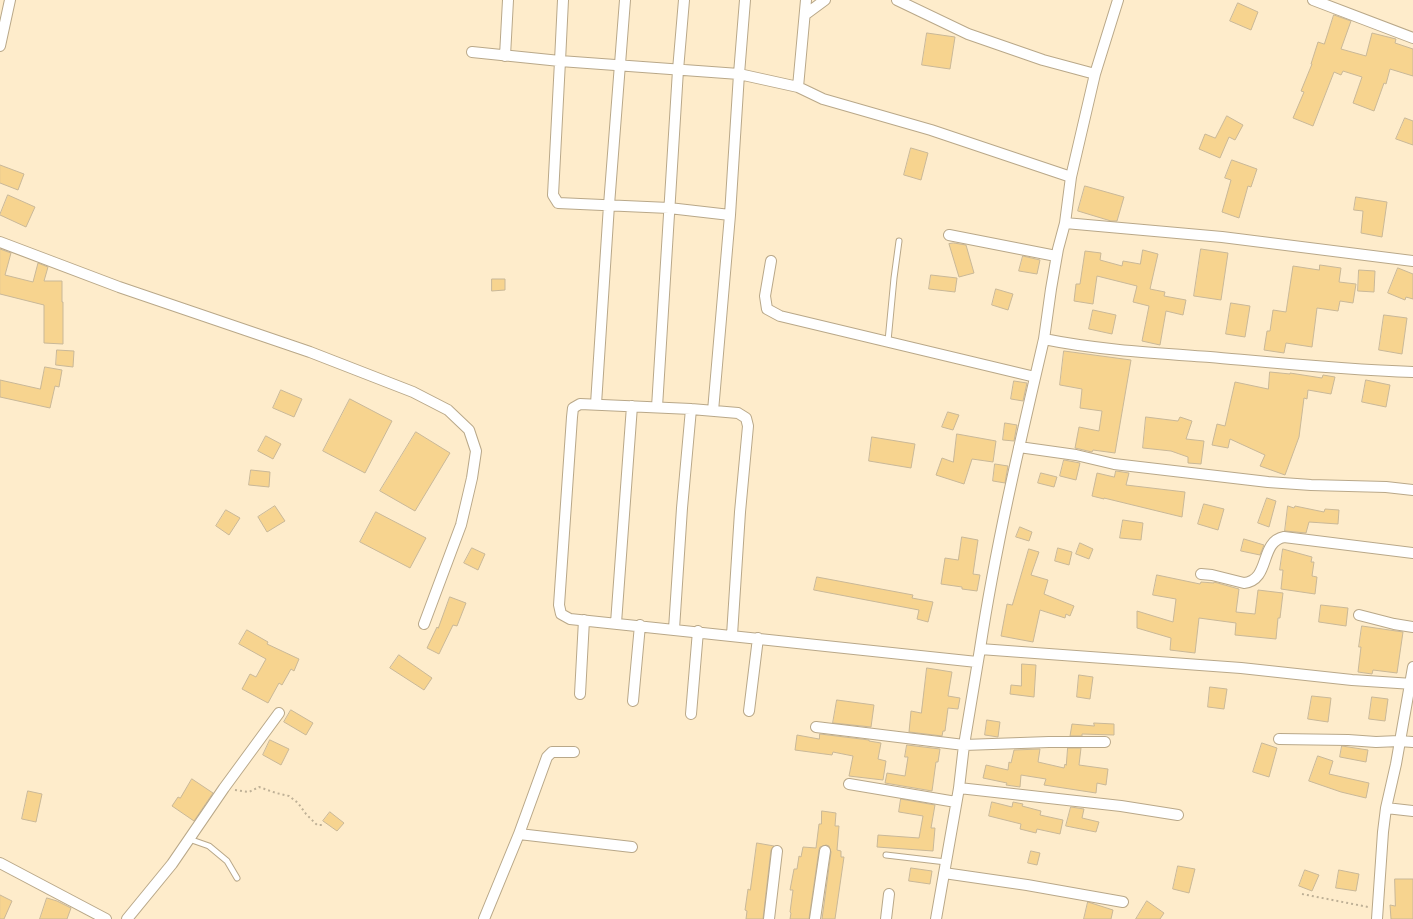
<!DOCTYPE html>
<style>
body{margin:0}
canvas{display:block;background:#feeccb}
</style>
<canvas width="1413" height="919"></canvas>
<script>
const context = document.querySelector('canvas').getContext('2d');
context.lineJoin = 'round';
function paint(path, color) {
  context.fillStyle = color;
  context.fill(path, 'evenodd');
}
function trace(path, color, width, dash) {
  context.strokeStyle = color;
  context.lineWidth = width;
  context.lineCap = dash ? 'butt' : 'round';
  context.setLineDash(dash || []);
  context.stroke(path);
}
const building = new Path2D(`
 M 1238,3 L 1258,12 L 1251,30 L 1230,21 Z
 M 1334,15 L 1351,21 L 1341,49 L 1366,56 L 1372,33 L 1396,39 L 1395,43 L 1413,49 L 1413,76 L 1390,69 L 1386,84 L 1384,83 L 1374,111 L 1353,103 L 1362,77 L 1343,71 L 1341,75 L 1334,72 L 1313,126 L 1293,118 L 1304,92 L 1301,91 L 1312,64 L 1311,64 L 1318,42 L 1324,44 Z
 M 927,33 L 955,37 L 950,69 L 922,65 Z
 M 1227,116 L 1243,125 L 1235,140 L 1229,137 L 1220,158 L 1199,149 L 1205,134 L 1215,138 Z
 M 1405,118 L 1413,121 L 1413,145 L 1396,139 Z
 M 911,148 L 928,153 L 921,180 L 904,175 Z
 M 1232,160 L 1257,169 L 1251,187 L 1248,186 L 1239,218 L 1222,212 L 1231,180 L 1225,178 Z
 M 0,165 L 24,174 L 18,190 L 0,183 Z
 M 1085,186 L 1124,197 L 1117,221 L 1111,221 L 1078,211 Z
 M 8,195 L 35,207 L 26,227 L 0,215 Z
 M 1356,197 L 1387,202 L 1382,237 L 1361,233 L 1363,211 L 1354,210 Z
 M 954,243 L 966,245 L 974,273 L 959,277 L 949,244 Z
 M 0,249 L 11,253 L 5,275 L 33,282 L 38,263 L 48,267 L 44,281 L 62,281 L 62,302 L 63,302 L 63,344 L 44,343 L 44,305 L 0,294 Z
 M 1201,249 L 1228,253 L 1221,300 L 1194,296 Z
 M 1143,250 L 1158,254 L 1150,289 L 1165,292 L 1164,296 L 1186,300 L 1183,315 L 1166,311 L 1160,345 L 1142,341 L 1149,306 L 1133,302 L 1137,286 L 1097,276 L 1093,304 L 1074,301 L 1076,284 L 1080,284 L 1085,251 L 1101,253 L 1100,260 L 1122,266 L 1123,261 L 1140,264 Z
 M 1023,256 L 1040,260 L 1037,274 L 1019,271 Z
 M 1320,265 L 1341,268 L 1339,282 L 1356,284 L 1353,303 L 1340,301 L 1338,311 L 1317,308 L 1312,347 L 1286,343 L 1284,353 L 1264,350 L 1267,331 L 1270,331 L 1273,310 L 1286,312 L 1293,266 L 1319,270 Z
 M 1398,268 L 1413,274 L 1413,299 L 1406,297 L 1405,300 L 1388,293 Z
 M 1359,270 L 1375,271 L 1374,292 L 1358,291 Z
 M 931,275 L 957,278 L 955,292 L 929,289 Z
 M 492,279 L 505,279 L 505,290 L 492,291 Z
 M 996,289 L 1013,294 L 1008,310 L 992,305 Z
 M 1231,303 L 1250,306 L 1245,337 L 1226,334 Z
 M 1093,310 L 1116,315 L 1112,334 L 1089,329 Z
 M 1384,315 L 1407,318 L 1402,354 L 1379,350 Z
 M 57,350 L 74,351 L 73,367 L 56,365 Z
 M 1064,351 L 1131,360 L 1115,453 L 1093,450 L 1092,452 L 1075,448 L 1079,427 L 1099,431 L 1102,411 L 1080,408 L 1082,389 L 1060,385 Z
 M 45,367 L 62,370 L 59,387 L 55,386 L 50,408 L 0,397 L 0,380 L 40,389 Z
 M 1270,372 L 1290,374 L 1290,373 L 1322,378 L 1323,375 L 1335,377 L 1331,394 L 1308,390 L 1307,399 L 1304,398 L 1299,437 L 1285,475 L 1260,466 L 1265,455 L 1230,439 L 1228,448 L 1212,445 L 1217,424 L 1225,426 L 1235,382 L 1268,389 Z
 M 1366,380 L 1390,385 L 1386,407 L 1362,402 Z
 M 1014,381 L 1027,383 L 1023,401 L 1011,399 Z
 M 281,390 L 302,399 L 294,417 L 273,408 Z
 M 350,399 L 392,421 L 365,473 L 323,451 Z
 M 948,412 L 959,415 L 953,430 L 942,427 Z
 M 1146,417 L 1178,421 L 1180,417 L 1192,421 L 1186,439 L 1204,441 L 1201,464 L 1188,463 L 1188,457 L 1171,451 L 1143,448 Z
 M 1005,423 L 1017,425 L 1014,441 L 1003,440 Z
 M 416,432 L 450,453 L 415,511 L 380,491 Z
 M 957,434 L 996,441 L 993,462 L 972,459 L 964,484 L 936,475 L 942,458 L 953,462 Z
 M 266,436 L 281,444 L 273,459 L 258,451 Z
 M 872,437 L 915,444 L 911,468 L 869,461 Z
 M 1064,460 L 1080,463 L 1076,480 L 1060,476 Z
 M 995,464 L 1008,466 L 1005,483 L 993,481 Z
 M 251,470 L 270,472 L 269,487 L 249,485 Z
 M 1116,471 L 1129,473 L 1126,485 L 1185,492 L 1182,517 L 1104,498 L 1104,499 L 1092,496 L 1097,473 L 1114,477 Z
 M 1041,473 L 1057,477 L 1054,487 L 1038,483 Z
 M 1267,498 L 1276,501 L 1269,527 L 1258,523 Z
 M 1204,504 L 1224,509 L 1218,530 L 1198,524 Z
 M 275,506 L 285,521 L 267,532 L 258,517 Z
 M 1288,506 L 1294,508 L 1295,506 L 1324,512 L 1325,509 L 1339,510 L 1338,524 L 1309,522 L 1306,533 L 1285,531 Z
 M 226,510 L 240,518 L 229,535 L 216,526 Z
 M 376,512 L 426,538 L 410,568 L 360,542 Z
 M 1123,520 L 1143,523 L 1141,540 L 1120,538 Z
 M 1020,527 L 1032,532 L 1029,541 L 1016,537 Z
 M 962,537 L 978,540 L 973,574 L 980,575 L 977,591 L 962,589 L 962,587 L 941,584 L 945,558 L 958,560 Z
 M 1244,539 L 1264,545 L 1260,555 L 1241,551 Z
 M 1080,543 L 1093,549 L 1089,559 L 1076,554 Z
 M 472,548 L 485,554 L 478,570 L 464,563 Z
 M 1058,548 L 1072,552 L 1069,565 L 1055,561 Z
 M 1029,549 L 1039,552 L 1031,575 L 1048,580 L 1044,594 L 1074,606 L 1070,616 L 1066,614 L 1065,618 L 1040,610 L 1033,642 L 1001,636 L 1007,604 L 1012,605 Z
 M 1283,549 L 1312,557 L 1311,562 L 1314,562 L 1312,576 L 1317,577 L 1315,594 L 1281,589 L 1283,570 L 1280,570 Z
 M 1157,575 L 1200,584 L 1201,582 L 1214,583 L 1214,582 L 1239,589 L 1236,612 L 1255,614 L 1258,590 L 1283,593 L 1280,618 L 1278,618 L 1276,639 L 1235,635 L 1236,623 L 1199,618 L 1195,653 L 1170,650 L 1171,638 L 1137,628 L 1137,611 L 1173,622 L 1176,599 L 1153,595 Z
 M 817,577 L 913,595 L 912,598 L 933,602 L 928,622 L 917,619 L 919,610 L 814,590 Z
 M 450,597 L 466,603 L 457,626 L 453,625 L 439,654 L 427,648 L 437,627 L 438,628 Z
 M 1321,605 L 1348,608 L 1346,626 L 1319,622 Z
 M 1362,626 L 1403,632 L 1397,673 L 1373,670 L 1372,674 L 1358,672 L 1361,647 L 1359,647 Z
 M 247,630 L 268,642 L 267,644 L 299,659 L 294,671 L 291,669 L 282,685 L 279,683 L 268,703 L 242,689 L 250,674 L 256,677 L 266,659 L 239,644 Z
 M 399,655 L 432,678 L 424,690 L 390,668 Z
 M 1022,664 L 1036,665 L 1034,697 L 1010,694 L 1011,685 L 1021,686 Z
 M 927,668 L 952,672 L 948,696 L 960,698 L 958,709 L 948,708 L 945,731 L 943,731 L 942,736 L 909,732 L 911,711 L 921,713 Z
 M 1079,675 L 1093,677 L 1090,699 L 1077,697 Z
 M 1210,687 L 1227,689 L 1224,709 L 1208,707 Z
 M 1312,696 L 1331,698 L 1328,722 L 1308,719 Z
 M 1372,697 L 1388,699 L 1385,721 L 1369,719 Z
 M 837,700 L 874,705 L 871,727 L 833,723 Z
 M 291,710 L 313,723 L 306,735 L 284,722 Z
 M 987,720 L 1000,722 L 998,737 L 985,735 Z
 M 1094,723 L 1114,724 L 1114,735 L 1082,734 L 1082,736 L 1070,736 L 1072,724 L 1094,726 Z
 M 820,734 L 869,740 L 869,741 L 881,743 L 878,759 L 886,761 L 883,780 L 849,776 L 853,756 L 833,752 L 832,755 L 795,750 L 797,735 L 819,739 Z
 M 270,740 L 289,749 L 281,765 L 263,755 Z
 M 1262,743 L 1277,748 L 1269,777 L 1253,772 Z
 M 907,745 L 940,749 L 938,762 L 936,762 L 932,791 L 885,783 L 887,773 L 905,776 L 908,757 L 905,757 Z
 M 1342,746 L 1368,750 L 1366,762 L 1340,757 Z
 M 1068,748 L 1081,748 L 1079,765 L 1108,769 L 1106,785 L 1097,783 L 1096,793 L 1044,785 L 1046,779 L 1021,775 L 1020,787 L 1006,785 L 1007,783 L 983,778 L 986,765 L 1008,770 L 1009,762 L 1011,763 L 1014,750 L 1040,749 L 1038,762 L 1064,768 L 1065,764 L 1066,765 Z
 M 1318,756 L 1333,761 L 1329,774 L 1369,783 L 1366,798 L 1341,792 L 1309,781 Z
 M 192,779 L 213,793 L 194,821 L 172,806 L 178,797 L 180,798 Z
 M 28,791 L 42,794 L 36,822 L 22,819 Z
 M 901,799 L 935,805 L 931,828 L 935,828 L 933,851 L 877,847 L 878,835 L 919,838 L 923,816 L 899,812 Z
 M 992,802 L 1012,807 L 1013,802 L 1023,804 L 1022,806 L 1041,811 L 1040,815 L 1063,820 L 1060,834 L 1037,829 L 1036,833 L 1020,829 L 1021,824 L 989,816 Z
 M 1071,807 L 1084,809 L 1082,818 L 1099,822 L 1096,832 L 1066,826 Z
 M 822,811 L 836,813 L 835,826 L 839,826 L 837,850 L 841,851 L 841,857 L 844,857 L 835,919 L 822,919 L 831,852 L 829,846 L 826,845 L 820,847 L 819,850 L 809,919 L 790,919 L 791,913 L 790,912 L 793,890 L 790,890 L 794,869 L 797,869 L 799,856 L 801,857 L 803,847 L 816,848 L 819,824 L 821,824 Z
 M 330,812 L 344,823 L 337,831 L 323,821 Z
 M 757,843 L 774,846 L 771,850 L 763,919 L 746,919 L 747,911 L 745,910 L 748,889 L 750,890 Z
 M 1031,851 L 1040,853 L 1037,865 L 1028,863 Z
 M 1178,866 L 1195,869 L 1189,893 L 1173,889 Z
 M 911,868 L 932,871 L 930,884 L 909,881 Z
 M 1305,870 L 1319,875 L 1312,891 L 1299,886 Z
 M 1339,870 L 1359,874 L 1356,891 L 1336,888 Z
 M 1395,879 L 1413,879 L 1413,919 L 1391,919 L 1390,905 L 1395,906 Z
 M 0,895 L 12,901 L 4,919 L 0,919 Z
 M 47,898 L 57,901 L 71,908 L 67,919 L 40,919 Z
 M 1147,901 L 1164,913 L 1160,919 L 1136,919 Z
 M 1088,902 L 1113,910 L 1111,919 L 1084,919 Z`);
const path = new Path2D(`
 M 235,790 L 249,792 L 259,787 L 276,793 L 289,796 L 298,803 L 306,814 L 317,825 L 322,825
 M 1302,894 L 1368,907`);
const service = new Path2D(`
 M 888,341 L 894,278 L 899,241
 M 189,839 L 209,846 L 227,861 L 237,878
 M 886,855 L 946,862`);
const minor = new Path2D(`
 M 745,0 L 739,74 L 798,87 L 806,0
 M 897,0 L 968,34 L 1043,60 L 1095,74
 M 1313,0 L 1413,38
 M 806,14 L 825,0
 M 0,46 L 10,0
 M 472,52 L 560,61 L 563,0
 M 505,56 L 508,0
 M 560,61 L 739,74 L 730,215 L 669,208 L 558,203 L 553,195 Z
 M 798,87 L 823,99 L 931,130 L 1071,177
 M 1065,223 L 1222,237 L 1413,261
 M 949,235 L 1056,256
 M 0,242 L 119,287 L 310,352 L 413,392 L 448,410 L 469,430 L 476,451 L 472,478 L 461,525 L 424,624
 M 771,261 L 765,296 L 767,309 L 780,316 L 1035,377
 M 1044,339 L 1051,289 L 1058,249 L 1065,223 L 1071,177 L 1095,74 L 1118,0
 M 596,404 L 609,205 L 625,0
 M 657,407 L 678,70 L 684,0
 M 691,409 L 738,413 L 746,418 L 748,426 L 740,512 L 732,635
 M 713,411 L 730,215
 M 1019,447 L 1076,455 L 1114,464 L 1268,482 L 1311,485 L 1386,487 L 1413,490
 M 1201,574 L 1212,575 L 1244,583 C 1271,580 1259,542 1284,537 L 1413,553
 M 1359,615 L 1394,624 L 1413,627
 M 616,623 L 632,406
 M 674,629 L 682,508 L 691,409 L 580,404 L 573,408 L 572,417 L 559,605 L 561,614 L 570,619 L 977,662
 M 980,649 C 996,544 1020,442 1044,339 C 1098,350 1154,353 1210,357 C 1277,363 1345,370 1413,372
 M 580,694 L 584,620
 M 633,701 L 640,625
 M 749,711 L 758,638
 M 691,714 L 698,631
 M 816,727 L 964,745 L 1049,742 L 1105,742
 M 1279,739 L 1348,740 L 1376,742 L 1399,741 L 1413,742
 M 849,784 L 956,802
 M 959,788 L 1121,806 L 1178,815
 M 1386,808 L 1413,811
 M 519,834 L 547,757 L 552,752 L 574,752
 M 0,863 L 106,919
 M 944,873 L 1027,885 L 1123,902
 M 127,919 L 172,864 L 224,788 L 279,713
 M 484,919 L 519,834 L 632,847
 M 769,919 L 777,851
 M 815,919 L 825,851
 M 886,919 L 889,894
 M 936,919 L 959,788 L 964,745 L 980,649 L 1241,668 L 1352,680 L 1413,684
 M 1377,919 L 1383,832 L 1386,808 L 1396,764 L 1413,667`);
paint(building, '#f7d48f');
trace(building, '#c9b898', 1);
trace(service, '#b9a889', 7);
trace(minor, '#b9a889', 12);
trace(path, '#beb096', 2, [2, 3]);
trace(service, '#fff', 5);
trace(minor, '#fff', 10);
</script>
